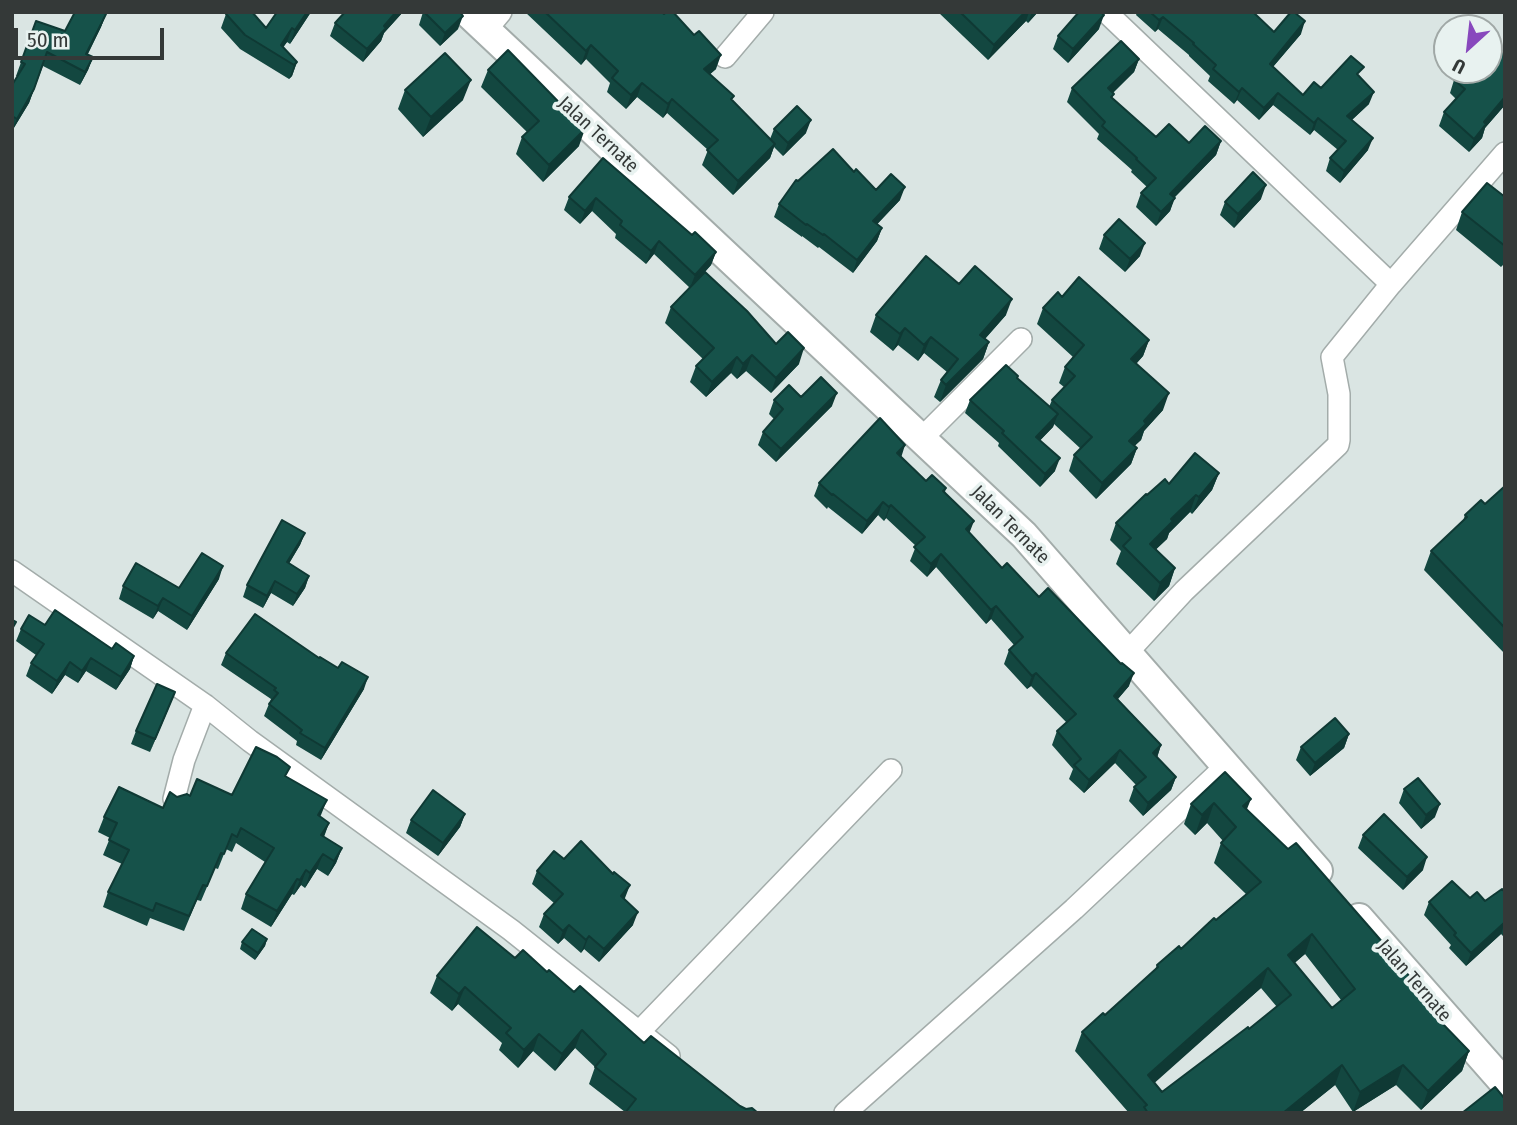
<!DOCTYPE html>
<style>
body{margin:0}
#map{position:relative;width:1517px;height:1125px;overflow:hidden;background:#dae5e3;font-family:"Fira Sans Condensed",sans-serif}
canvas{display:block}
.frame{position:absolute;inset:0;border:14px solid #343938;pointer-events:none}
.north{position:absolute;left:1433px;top:14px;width:70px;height:70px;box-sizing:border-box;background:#e8f2f0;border:2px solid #a0a8a6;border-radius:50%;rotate:207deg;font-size:19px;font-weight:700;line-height:28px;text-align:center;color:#343938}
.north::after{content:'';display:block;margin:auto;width:24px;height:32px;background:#8848bd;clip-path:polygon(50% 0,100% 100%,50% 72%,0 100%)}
.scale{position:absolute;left:14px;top:28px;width:150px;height:32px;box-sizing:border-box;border:4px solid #343938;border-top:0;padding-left:9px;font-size:21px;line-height:24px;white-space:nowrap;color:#343938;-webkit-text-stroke:5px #e8f2f0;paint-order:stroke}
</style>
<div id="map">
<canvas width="1517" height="1125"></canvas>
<div class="frame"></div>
<div class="north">U</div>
<div class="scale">50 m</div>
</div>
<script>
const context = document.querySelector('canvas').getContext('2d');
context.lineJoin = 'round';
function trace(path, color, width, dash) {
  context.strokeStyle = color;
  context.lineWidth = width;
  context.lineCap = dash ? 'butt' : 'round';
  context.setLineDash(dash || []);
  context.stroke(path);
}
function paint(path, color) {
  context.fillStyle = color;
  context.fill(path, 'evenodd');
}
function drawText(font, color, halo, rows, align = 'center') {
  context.font = font + ' "Fira Sans Condensed",sans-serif';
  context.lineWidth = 7;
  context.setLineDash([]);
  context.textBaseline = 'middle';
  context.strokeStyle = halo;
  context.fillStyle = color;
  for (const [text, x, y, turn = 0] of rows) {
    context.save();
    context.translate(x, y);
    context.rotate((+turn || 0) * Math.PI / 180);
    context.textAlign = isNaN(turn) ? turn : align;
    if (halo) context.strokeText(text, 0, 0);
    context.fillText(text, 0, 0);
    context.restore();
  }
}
const minor = new Path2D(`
 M 1106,12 L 1391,284 L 1332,357 L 1339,394 L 1339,440 L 1338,445 L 1184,591 L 1127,653
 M 486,30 L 501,12
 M 725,57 L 763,12
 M 1391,284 L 1505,153
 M 921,439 L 1021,339
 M 12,571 L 205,705 L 250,741 L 511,930 L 669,1056
 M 174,799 L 184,760 L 205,705
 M 639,1032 L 891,770
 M 845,1113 L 1074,909 L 1226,766`);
const tertiary = new Path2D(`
 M 467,12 L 1024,535 L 1318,871
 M 1359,918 L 1505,1084`);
const wall = new Path2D(`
 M 277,12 L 311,12 L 290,44 L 287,42 L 283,47 L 297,62 L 292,76 L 289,79 L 240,49 L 221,28 L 226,14 L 266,28 Z
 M 345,12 L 403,12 L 384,33 L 381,41 L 363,62 L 330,36 L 335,23 Z
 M 423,12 L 460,12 L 458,29 L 440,46 L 419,25 Z
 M 525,12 L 662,12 L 716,69 L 710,74 L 734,96 L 732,100 L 770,139 L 774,129 L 806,133 L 783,156 L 774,147 L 770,158 L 733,195 L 702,165 L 708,150 L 667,113 L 663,118 L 637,97 L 626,109 L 607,92 L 610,83 L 586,59 L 581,65 Z
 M 938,12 L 1038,12 L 1028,23 L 1026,21 L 988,60 Z
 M 1137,12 L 1253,12 L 1274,32 L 1301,34 L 1273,67 L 1303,95 L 1321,88 L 1360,77 L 1369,104 L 1352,120 L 1368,150 L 1340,183 L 1326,171 L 1330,158 L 1338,150 L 1314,130 L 1310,135 L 1273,105 L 1259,120 L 1237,100 L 1234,104 L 1208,81 L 1210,76 L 1189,56 L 1189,55 L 1158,29 L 1155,32 L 1136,15 Z
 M 106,14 L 101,27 L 88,54 L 93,57 L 88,70 L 80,85 L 43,66 L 29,103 L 12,131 L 12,85 L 18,76 L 16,76 L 36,21 L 65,31 Z
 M 1099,29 L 1068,63 L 1053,49 L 1058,36 Z
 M 1505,51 L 1505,105 L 1485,128 L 1482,138 L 1469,152 L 1439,126 L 1444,112 L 1456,99 L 1450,93 L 1454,80 L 1480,73 Z
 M 1139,59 L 1134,72 L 1113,93 L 1114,94 L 1112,98 L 1156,137 L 1189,143 L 1221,141 L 1216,155 L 1174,198 L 1170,211 L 1156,226 L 1136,207 L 1141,193 L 1147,187 L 1131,172 L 1132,170 L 1097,139 L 1099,134 L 1067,102 L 1072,88 Z
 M 488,70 L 579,146 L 543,182 L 516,154 L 522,137 L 527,132 L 481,87 Z
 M 405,90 L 463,100 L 423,137 L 398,109 Z
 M 603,158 L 692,235 L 716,252 L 711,265 L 705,272 L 776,344 L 799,364 L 771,393 L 746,371 L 737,379 L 731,373 L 706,397 L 690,382 L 696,366 L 703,359 L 665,323 L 671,307 L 690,288 L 654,254 L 646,264 L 615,238 L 616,234 L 592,211 L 580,224 L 564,210 L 569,197 Z
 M 854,172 L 876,190 L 900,200 L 877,224 L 882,228 L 877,241 L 853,273 L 819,247 L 818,248 L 802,236 L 802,237 L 774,217 L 779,204 L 798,181 Z
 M 1505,197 L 1505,263 L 1501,267 L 1456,230 L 1462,212 Z
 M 1261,199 L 1234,228 L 1220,215 L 1225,202 Z
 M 1104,235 L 1140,256 L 1125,272 L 1099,249 Z
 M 959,284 L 1006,315 L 985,339 L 989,342 L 983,359 L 940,402 L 934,397 L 941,380 L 947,372 L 924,353 L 918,361 L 898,345 L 893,351 L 870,332 L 876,315 Z
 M 1062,297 L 1149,340 L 1143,356 L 1136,364 L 1163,410 L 1144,431 L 1141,440 L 1134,446 L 1137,448 L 1131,464 L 1096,499 L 1069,471 L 1074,455 L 1081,449 L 1054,424 L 1053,427 L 1040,440 L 1055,471 L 1040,487 L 998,446 L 999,443 L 965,413 L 970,400 L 1018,376 L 1017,378 L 1049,407 L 1052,400 L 1064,387 L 1059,383 L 1065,367 L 1073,357 L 1037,324 L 1043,308 Z
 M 801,397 L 832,406 L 776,462 L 758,445 L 763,432 L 774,419 L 769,414 L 774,400 Z
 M 901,457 L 926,481 L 946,488 L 945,492 L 969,532 L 1002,568 L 1039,597 L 1129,686 L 1118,699 L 1161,745 L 1157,757 L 1176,777 L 1171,790 L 1143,816 L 1129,801 L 1134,787 L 1136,785 L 1115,763 L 1084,793 L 1069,779 L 1073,769 L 1052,745 L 1057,731 L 1067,723 L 1031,686 L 1027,689 L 1004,664 L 1009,650 L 1014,645 L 991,619 L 986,624 L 936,567 L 927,577 L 910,561 L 916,546 L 886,518 L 884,521 L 878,515 L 862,534 L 828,507 L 827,509 L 814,496 L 819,483 Z
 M 1219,473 L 1212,490 L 1192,514 L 1190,512 L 1169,533 L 1167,539 L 1156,549 L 1175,568 L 1169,586 L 1154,601 L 1116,564 L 1121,551 L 1110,540 L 1116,523 L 1147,495 L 1169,484 Z
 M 1505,486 L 1505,654 L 1424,570 L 1431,551 L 1463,521 L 1465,515 L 1485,504 Z
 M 305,533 L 300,545 L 289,563 L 309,576 L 305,588 L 293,606 L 271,593 L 263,608 L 243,597 L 247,585 Z
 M 219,579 L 187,630 L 158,611 L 153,619 L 119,599 L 123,586 L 179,588 Z
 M 45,625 L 134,656 L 130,669 L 116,690 L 86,671 L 78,683 L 65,675 L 52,694 L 26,676 L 31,663 L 36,655 L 16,641 L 21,629 Z
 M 226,653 L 364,689 L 321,760 L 296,745 L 297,741 L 264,716 L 271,699 L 221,665 Z
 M 170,705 L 150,752 L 131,744 L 136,731 Z
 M 1349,734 L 1344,748 L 1310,776 L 1296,760 L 1301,747 Z
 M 1225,772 L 1247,810 L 1384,944 L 1383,946 L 1445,1017 L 1442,1024 L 1469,1051 L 1462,1071 L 1421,1110 L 1396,1085 L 1353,1112 L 1335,1085 L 1300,1113 L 1129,1113 L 1075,1051 L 1082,1032 L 1105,1015 L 1155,970 L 1157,965 L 1181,949 L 1246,894 L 1214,863 L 1221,843 L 1223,841 L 1207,823 L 1195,835 L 1184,824 L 1191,804 ZM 1305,954 L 1341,1000 L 1332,1008 L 1294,963 ZM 1261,988 L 1277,1007 L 1249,1029 L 1162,1092 L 1154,1082 Z
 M 286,776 L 320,817 L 329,823 L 324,837 L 342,848 L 336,863 L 328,876 L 317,869 L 305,888 L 301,885 L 294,895 L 292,894 L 271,927 L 241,909 L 246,894 L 265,862 L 236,843 L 232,852 L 226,849 L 218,869 L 215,868 L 201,901 L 197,900 L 184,931 L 150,918 L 147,926 L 103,907 L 108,892 L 122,864 L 103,855 L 110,838 L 98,832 L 104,817 L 163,808 L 177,797 L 232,795 Z
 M 1404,789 L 1435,817 L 1421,829 L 1399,803 Z
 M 465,814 L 460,827 L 438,856 L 406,833 L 411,820 Z
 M 1363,835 L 1423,870 L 1403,890 L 1358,848 Z
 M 564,859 L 625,898 L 624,899 L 633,925 L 599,962 L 584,949 L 581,953 L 564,938 L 558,944 L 539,927 L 544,914 L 554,903 L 532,884 L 537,871 Z
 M 1505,892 L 1505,936 L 1504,937 L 1501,934 L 1466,966 L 1449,948 L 1451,945 L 1424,915 L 1429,902 L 1470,898 L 1485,901 Z
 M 267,939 L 265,946 L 255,960 L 240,949 L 242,942 Z
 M 515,958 L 547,972 L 644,1043 L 740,1106 L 625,1112 L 589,1084 L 595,1067 L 575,1048 L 555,1071 L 533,1051 L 518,1068 L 499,1050 L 502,1043 L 458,1004 L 452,1011 L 430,993 L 437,976 Z`);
const shadedWall = new Path2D(`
 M 307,12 L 311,12 L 290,44 L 295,30 Z
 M 396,12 L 403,12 L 384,33 L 381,41 L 363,62 L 367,49 L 384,26 Z
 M 1025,12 L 1029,12 L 1026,21 L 988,60 L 994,45 Z
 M 1032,12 L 1038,12 L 1028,23 Z
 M 106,14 L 101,27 L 81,67 L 86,54 Z
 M 1104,15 L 1099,29 L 1068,63 L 1073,49 Z
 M 463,16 L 458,29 L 440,46 L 445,33 Z
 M 1163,17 L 1158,29 L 1155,32 L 1159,20 Z
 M 1305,21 L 1301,34 L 1265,76 L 1270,64 Z
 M 292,28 L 287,42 L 278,55 L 281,45 Z
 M 591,45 L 586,59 L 581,65 L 586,51 Z
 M 721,55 L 716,69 L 699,84 L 704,69 Z
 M 93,57 L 88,70 L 80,85 L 85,72 Z
 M 1139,59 L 1134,72 L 1103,102 L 1108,88 Z
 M 297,62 L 292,76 L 289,79 L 294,65 Z
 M 471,80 L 463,100 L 423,137 L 431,117 Z
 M 642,83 L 637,97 L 626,109 L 631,95 Z
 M 1242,88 L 1237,100 L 1234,104 L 1239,92 Z
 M 34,89 L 29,103 L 12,131 L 17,119 Z
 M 1374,92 L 1369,104 L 1343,128 L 1347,116 Z
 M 1278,93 L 1273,105 L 1259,120 L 1264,108 Z
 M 1505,97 L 1505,105 L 1485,128 L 1482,138 L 1469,152 L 1474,139 L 1484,122 Z
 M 672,99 L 667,113 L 663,118 L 668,104 Z
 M 1318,118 L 1314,130 L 1310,135 L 1314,123 Z
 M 811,120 L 806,133 L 783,156 L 788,143 Z
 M 585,129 L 579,146 L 543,182 L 549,165 Z
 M 1373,138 L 1368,150 L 1340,183 L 1344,171 Z
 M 1221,141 L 1216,155 L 1165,207 L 1170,194 Z
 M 775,144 L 770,158 L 733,195 L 738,181 Z
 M 1266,185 L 1261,199 L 1234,228 L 1238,214 Z
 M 905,187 L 900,200 L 868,234 L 873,221 Z
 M 596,198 L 592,211 L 580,224 L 585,211 Z
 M 1175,198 L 1170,211 L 1156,226 L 1161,212 Z
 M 882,228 L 877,241 L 853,273 L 857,260 Z
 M 659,241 L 654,254 L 646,264 L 651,251 Z
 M 1145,243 L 1140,256 L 1125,272 L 1130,259 Z
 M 716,252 L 711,265 L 690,288 L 695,275 Z
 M 1012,299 L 1006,315 L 974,351 L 980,335 Z
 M 905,328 L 898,345 L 893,351 L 900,334 Z
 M 931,337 L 924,353 L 918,361 L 924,345 Z
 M 1149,340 L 1143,356 L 1126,375 L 1131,359 Z
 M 989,342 L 983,359 L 940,402 L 946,385 Z
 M 804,348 L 799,364 L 771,393 L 776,378 Z
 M 752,355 L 746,371 L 737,379 L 743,364 Z
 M 737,357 L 731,373 L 706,397 L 712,382 Z
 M 837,393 L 832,406 L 776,462 L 781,449 Z
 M 1169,393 L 1163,410 L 1144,431 L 1141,440 L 1123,457 L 1129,441 L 1144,421 Z
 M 1058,414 L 1053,427 L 1032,449 L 1036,437 Z
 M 905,445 L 901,458 L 897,453 Z
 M 1137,448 L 1131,464 L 1096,499 L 1102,483 Z
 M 1060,458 L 1055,471 L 1040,487 L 1045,474 Z
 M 1219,473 L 1212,490 L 1192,514 L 1199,497 Z
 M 1196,495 L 1190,512 L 1169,533 L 1167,539 L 1144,561 L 1150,544 L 1171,519 Z
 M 883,502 L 878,515 L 862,534 L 867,521 Z
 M 891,505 L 886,518 L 884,521 L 889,507 Z
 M 974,521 L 969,534 L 966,529 Z
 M 305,533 L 300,545 L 283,574 L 287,562 Z
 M 941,554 L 936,567 L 927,577 L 931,564 Z
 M 223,566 L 219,579 L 187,630 L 192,616 Z
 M 1175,568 L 1169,586 L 1154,601 L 1160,583 Z
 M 309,576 L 305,588 L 293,606 L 297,594 Z
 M 275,581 L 271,593 L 263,608 L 267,596 Z
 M 163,598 L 158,611 L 153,619 L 158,606 Z
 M 996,606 L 991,619 L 986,624 L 991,610 Z
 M 134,656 L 130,669 L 116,690 L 121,677 Z
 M 91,658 L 86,671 L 78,683 L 82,671 Z
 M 70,662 L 65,675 L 52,694 L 57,681 Z
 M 1036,673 L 1031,686 L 1027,689 L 1032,676 Z
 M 1134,673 L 1129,686 L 1109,709 L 1114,696 Z
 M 368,677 L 364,689 L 321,760 L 325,748 Z
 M 175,692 L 170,705 L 150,752 L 155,739 Z
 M 1349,734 L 1344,748 L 1310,776 L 1315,763 Z
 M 1161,745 L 1157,758 L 1153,753 Z
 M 1120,750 L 1115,763 L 1084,793 L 1089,780 Z
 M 1176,777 L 1171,790 L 1143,816 L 1148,803 Z
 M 1251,799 L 1243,819 L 1243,806 Z
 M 327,800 L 321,815 L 312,831 L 318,815 Z
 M 1214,803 L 1207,823 L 1195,835 L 1202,815 Z
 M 1440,804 L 1435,817 L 1421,829 L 1426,815 Z
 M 465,814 L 460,827 L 438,856 L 443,843 Z
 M 329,823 L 323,838 L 321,835 Z
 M 342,848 L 336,863 L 328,876 L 334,861 Z
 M 323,854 L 317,869 L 305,888 L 310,873 Z
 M 1427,857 L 1423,870 L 1403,890 L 1407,877 Z
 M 306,870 L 301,885 L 294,895 L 300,880 Z
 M 297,879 L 292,894 L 271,927 L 277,911 Z
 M 630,885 L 625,898 L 616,909 L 621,896 Z
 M 638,912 L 633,925 L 599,962 L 604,949 Z
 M 1505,922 L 1501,934 L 1466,966 L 1471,953 Z
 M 569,925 L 564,938 L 558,944 L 563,931 Z
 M 1312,934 L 1305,954 L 1281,975 L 1288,955 Z
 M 589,936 L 584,949 L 581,953 L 586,940 Z
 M 267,939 L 265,946 L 255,960 L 258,953 Z
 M 1268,968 L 1261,988 L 1141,1095 L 1148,1075 Z
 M 465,987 L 458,1004 L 452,1011 L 459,994 Z
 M 582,1030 L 575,1048 L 555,1071 L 562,1054 Z
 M 539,1034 L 533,1051 L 518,1068 L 524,1050 Z
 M 1469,1051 L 1462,1071 L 1421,1110 L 1428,1091 Z
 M 1342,1065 L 1335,1085 L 1300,1113 L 1283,1113 Z
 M 1403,1065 L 1396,1085 L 1353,1112 L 1360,1092 Z`);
const building = new Path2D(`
 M 75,12 L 102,12 L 106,14 L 86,54 L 93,57 L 85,72 L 47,52 L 34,89 L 17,119 L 12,116 L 12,85 L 25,64 L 21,62 L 36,21 L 65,31 Z
 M 228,12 L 252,12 L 266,28 L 277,12 L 307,12 L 295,30 L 292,28 L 281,45 L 297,62 L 294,65 L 245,35 L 226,14 Z
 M 345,12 L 396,12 L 384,26 L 386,28 L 367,49 L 335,23 Z
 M 424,12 L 460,12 L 463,16 L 445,33 Z
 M 545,12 L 662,12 L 664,14 L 666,12 L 673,12 L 694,35 L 699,31 L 721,55 L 704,69 L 734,96 L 731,99 L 775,144 L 738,181 L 707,150 L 718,140 L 672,99 L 668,104 L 642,83 L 631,95 L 612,78 L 618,71 L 591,45 L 586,51 Z
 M 960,12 L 1025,12 L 994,45 Z
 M 1079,12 L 1101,12 L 1104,15 L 1073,49 L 1058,36 Z
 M 1150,12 L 1253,12 L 1274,32 L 1291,12 L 1294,12 L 1305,21 L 1270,64 L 1303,95 L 1314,82 L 1321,88 L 1351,56 L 1364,67 L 1357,74 L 1374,92 L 1347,116 L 1373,138 L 1344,171 L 1330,158 L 1346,141 L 1318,118 L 1314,123 L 1278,93 L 1264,108 L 1242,88 L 1239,92 L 1213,69 L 1216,65 L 1193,44 L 1194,43 L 1163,17 L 1159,20 Z
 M 1121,41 L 1139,59 L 1108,88 L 1114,94 L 1111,97 L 1156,137 L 1169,124 L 1189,143 L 1205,126 L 1221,141 L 1170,194 L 1175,198 L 1161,212 L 1141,193 L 1156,178 L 1136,159 L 1137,158 L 1102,126 L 1105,122 L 1072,88 Z
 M 508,50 L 585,129 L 549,165 L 522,137 L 539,121 L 488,70 Z
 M 1501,50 L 1504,53 L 1505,51 L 1505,97 L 1484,122 L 1486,124 L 1474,139 L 1444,112 L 1465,89 L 1454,80 L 1463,70 L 1477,70 L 1480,73 L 1482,70 L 1489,70 L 1489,63 Z
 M 445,53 L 471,80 L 431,117 L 405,90 Z
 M 797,106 L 811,120 L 788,143 L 774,129 Z
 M 833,149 L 854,172 L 856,169 L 876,190 L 891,174 L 905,187 L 873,221 L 882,228 L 857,260 L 824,234 L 823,235 L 807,224 L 806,225 L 779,204 L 796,180 L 798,181 Z
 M 603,158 L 692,235 L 695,232 L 716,252 L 695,275 L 659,241 L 651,251 L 620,225 L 622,221 L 596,198 L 585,211 L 569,197 Z
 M 1253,172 L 1266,185 L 1238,214 L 1225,202 Z
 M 1487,183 L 1505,197 L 1505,246 L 1462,212 Z
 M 1119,219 L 1145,243 L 1130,259 L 1104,235 Z
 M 926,256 L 959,284 L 975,266 L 1012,299 L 980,335 L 989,342 L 946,385 L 941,380 L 958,359 L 931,337 L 924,345 L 905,328 L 900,334 L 876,315 Z
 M 705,272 L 747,311 L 776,344 L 788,332 L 804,348 L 776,378 L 752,355 L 743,364 L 737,357 L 712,382 L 696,366 L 714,348 L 671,307 Z
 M 1079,277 L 1149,340 L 1131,359 L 1169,393 L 1144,421 L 1146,424 L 1129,441 L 1137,448 L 1102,483 L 1074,455 L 1092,437 L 1052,400 L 1075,376 L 1065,367 L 1084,345 L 1043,308 L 1058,292 L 1062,297 Z
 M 1006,365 L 1018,376 L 1017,378 L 1058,414 L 1036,437 L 1060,458 L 1045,474 L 1002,433 L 1004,431 L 970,400 Z
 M 821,377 L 837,393 L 781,449 L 763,432 L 783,409 L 774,400 L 789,385 L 801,397 Z
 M 880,418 L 905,445 L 897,453 L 926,481 L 932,475 L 946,488 L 943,491 L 974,521 L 966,529 L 1002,568 L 1007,563 L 1039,597 L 1048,588 L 1121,664 L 1122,663 L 1134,673 L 1114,696 L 1161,745 L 1153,753 L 1176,777 L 1148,803 L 1134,787 L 1146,777 L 1120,750 L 1089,780 L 1074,765 L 1081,759 L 1057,731 L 1076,714 L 1036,673 L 1032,676 L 1009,650 L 1023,637 L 996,606 L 991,610 L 941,554 L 931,564 L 914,547 L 925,537 L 891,505 L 889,507 L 883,502 L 867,521 L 833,494 L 832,495 L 819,483 Z
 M 1195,453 L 1219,473 L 1199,497 L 1196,495 L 1171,519 L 1173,521 L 1150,544 L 1175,568 L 1160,583 L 1123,546 L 1131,538 L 1116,523 L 1146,494 L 1147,495 L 1165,479 L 1169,484 Z
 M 1505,486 L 1505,628 L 1431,551 L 1467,517 L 1465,515 L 1481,500 L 1485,504 Z
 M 282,520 L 305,533 L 287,562 L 309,576 L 297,594 L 275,581 L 267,596 L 247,585 Z
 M 202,553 L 223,566 L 192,616 L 163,598 L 158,606 L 123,586 L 136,563 L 179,588 Z
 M 55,610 L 112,649 L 116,643 L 134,656 L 121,677 L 91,658 L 82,671 L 70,662 L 57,681 L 31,663 L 44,644 L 21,629 L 29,615 L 45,625 Z
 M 255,614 L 319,658 L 320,657 L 338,668 L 342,662 L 368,677 L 325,748 L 300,733 L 302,730 L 269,704 L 278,693 L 274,690 L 276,688 L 226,653 Z
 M 12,620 L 16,622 L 12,629 Z
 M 157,684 L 175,692 L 155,739 L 136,731 Z
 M 1335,718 L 1349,734 L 1315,763 L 1301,747 Z
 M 256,747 L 277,757 L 290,767 L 285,776 L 327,800 L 318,815 L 329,823 L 321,835 L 342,848 L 334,861 L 323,854 L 310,873 L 306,870 L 300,880 L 297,879 L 277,911 L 246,894 L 274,848 L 241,828 L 237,837 L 232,834 L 224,854 L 221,853 L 207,886 L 203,885 L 189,916 L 156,903 L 153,911 L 108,892 L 129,850 L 109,840 L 117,823 L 104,817 L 119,787 L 163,808 L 170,792 L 177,797 L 187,794 L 190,796 L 197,779 L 232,795 Z
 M 1225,772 L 1251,799 L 1243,806 L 1288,849 L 1296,843 L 1378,937 L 1384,944 L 1382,945 L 1445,1017 L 1440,1021 L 1469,1051 L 1428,1091 L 1403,1065 L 1360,1092 L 1342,1065 L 1283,1113 L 1148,1113 L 1144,1107 L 1147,1105 L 1082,1032 L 1103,1013 L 1105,1015 L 1158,967 L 1157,965 L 1179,946 L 1181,949 L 1214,918 L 1216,920 L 1261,882 L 1221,843 L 1236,827 L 1214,803 L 1202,815 L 1191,804 ZM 1312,934 L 1355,989 L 1332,1008 L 1288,955 ZM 1268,968 L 1291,995 L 1249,1029 L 1248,1027 L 1162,1092 L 1148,1075 Z
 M 1418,778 L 1440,804 L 1426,815 L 1404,789 Z
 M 433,790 L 465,814 L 443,843 L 411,820 Z
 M 1384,814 L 1427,857 L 1407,877 L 1363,835 Z
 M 581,841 L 613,874 L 614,872 L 630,885 L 621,896 L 638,912 L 604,949 L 589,936 L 586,940 L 569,925 L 563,931 L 544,914 L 563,894 L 537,871 L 554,851 L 564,859 Z
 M 1452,881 L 1470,898 L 1477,892 L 1485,901 L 1502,889 L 1505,892 L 1505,922 L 1471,953 L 1454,935 L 1456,933 L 1429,902 Z
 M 477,927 L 515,958 L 523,950 L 547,972 L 549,970 L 574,992 L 580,986 L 644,1043 L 651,1036 L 740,1106 L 746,1109 L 752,1108 L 758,1113 L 625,1113 L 636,1099 L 595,1067 L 606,1054 L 582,1030 L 562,1054 L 539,1034 L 524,1050 L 506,1033 L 511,1028 L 465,987 L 459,994 L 437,976 Z
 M 252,929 L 267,939 L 258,953 L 242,942 Z
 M 1495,1087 L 1505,1099 L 1505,1113 L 1462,1113 Z`);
const streetNames = [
 ["Jalan Ternate",598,135,43],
 ["Jalan Ternate",1010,525,45],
 ["Jalan Ternate",1414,981,49]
];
trace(minor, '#a3acaa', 24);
trace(tertiary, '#a3acaa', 32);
trace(minor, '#fff', 21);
trace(tertiary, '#fff', 28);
paint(wall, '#134740');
paint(shadedWall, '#0f3934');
paint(building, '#16524a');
trace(building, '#0f3934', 2);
drawText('19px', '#343938', '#e8f2f0', streetNames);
</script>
